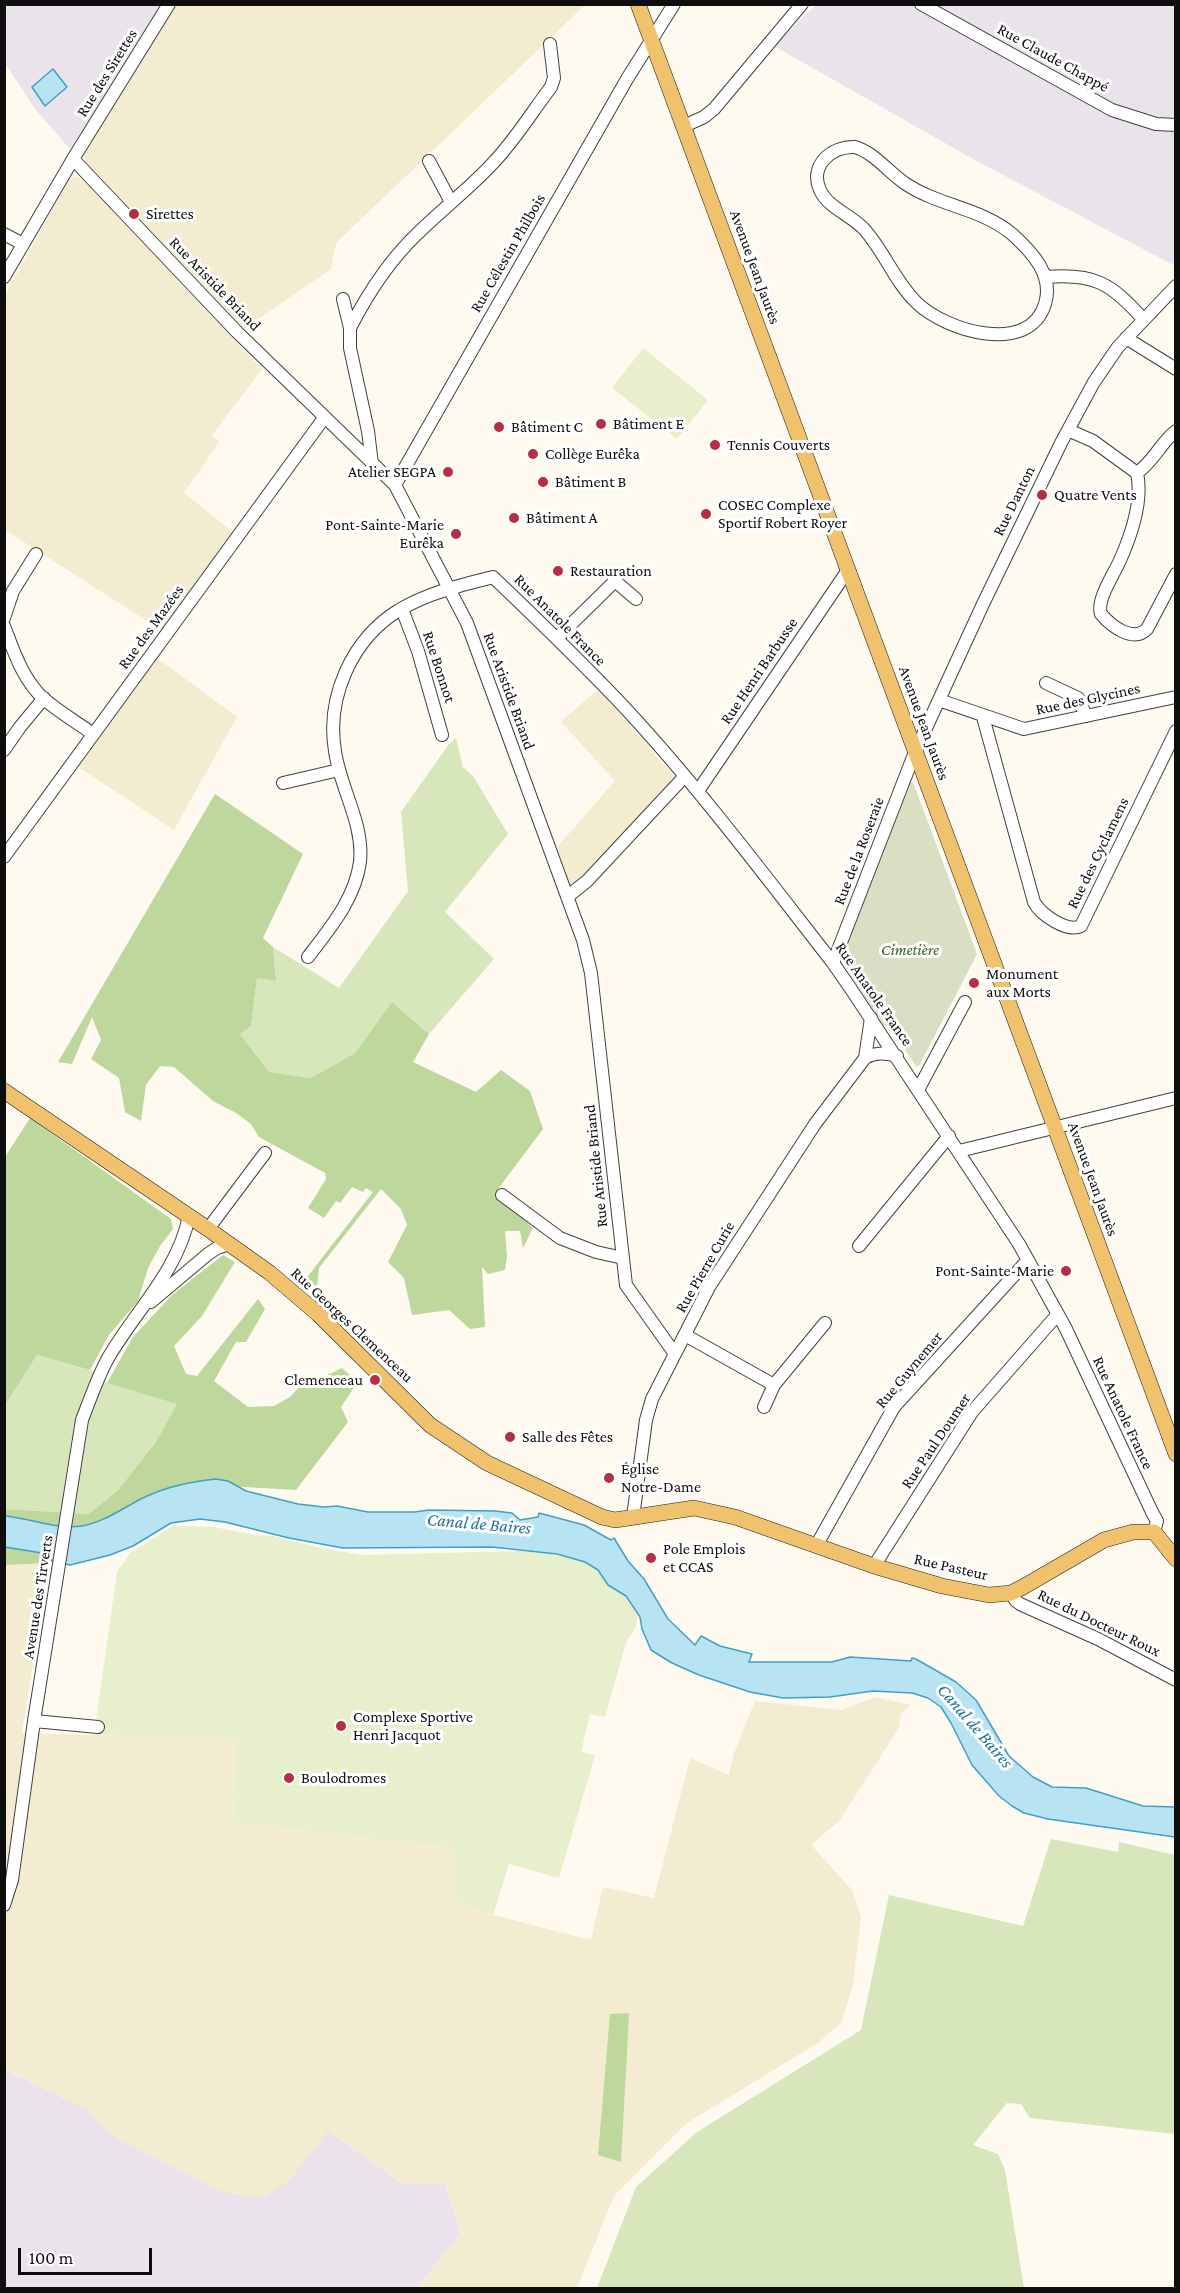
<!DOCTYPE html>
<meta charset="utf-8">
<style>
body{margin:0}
#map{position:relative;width:1180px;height:2293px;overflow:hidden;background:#fefaf0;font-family:"Crimson Pro",serif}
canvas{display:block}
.frame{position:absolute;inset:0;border:6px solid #0e0e0e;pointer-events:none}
.scale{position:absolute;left:18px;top:2248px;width:134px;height:27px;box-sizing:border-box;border:3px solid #0e0e0e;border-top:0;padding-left:8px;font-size:18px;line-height:21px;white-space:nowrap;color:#0e0e0e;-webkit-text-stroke:4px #fff;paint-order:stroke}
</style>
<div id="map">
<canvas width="1180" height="2293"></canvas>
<div class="frame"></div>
<div class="scale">100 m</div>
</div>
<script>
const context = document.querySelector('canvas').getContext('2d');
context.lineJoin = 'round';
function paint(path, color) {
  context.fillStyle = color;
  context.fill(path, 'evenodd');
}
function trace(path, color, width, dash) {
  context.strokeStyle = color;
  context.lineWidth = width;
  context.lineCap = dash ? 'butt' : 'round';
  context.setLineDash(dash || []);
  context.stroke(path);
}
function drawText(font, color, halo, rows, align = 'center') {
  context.font = font + ' "Crimson Pro",serif';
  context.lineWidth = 6;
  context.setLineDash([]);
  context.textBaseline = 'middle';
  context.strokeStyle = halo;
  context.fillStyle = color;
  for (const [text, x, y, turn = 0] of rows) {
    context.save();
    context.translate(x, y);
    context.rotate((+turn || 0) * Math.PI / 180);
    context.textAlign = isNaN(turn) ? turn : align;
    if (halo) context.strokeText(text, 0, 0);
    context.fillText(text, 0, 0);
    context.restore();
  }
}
const industrial = new Path2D(`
 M 5,5 L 166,5 L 70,149 L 35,109 L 5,63 Z
 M 816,5 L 1175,5 L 1175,266 L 973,159 L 774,46 Z
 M 4,2069 L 86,2109 L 117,2138 L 287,2182 L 327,2130 L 403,2184 L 445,2182 L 460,2234 L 417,2288 L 5,2288 Z`);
const farmland = new Path2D(`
 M 175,5 L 585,5 L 336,243 L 331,269 L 244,329 L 87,163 L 83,155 L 85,148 Z
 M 75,176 L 82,179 L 262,369 L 212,435 L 219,442 L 184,493 L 233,532 L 161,630 L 5,530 L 5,295 L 68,181 Z
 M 157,658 L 237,717 L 174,830 L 77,766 Z
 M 598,689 L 675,777 L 591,872 L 571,886 L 557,847 L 615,781 L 561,722 Z
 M 49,1563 L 22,1733 L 236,1739 L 233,1822 L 454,1848 L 456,1901 L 493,1915 L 591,1940 L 603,1887 L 654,1898 L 690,1758 L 729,1775 L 734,1753 L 755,1701 L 841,1710 L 875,1697 L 910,1705 L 901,1714 L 899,1728 L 839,1821 L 811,1845 L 852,1890 L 861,1917 L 853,1984 L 842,2022 L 818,2043 L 687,2123 L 614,2196 L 577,2288 L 417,2288 L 460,2234 L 445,2182 L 403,2184 L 328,2131 L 287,2183 L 261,2198 L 222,2192 L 117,2138 L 86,2109 L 5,2069 L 4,1565 Z`);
const green = new Path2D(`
 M 456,738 L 463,767 L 473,776 L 508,834 L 445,912 L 494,959 L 429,1034 L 392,1002 L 355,1053 L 311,1078 L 269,1072 L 240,1034 L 251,1026 L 257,978 L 276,981 L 273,947 L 339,988 L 408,891 L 401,812 L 449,744 Z
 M 37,1355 L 90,1370 L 107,1383 L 178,1404 L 156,1442 L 118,1490 L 89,1514 L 5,1509 L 5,1405 Z
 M 1051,1839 L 1118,1852 L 1119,1842 L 1175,1855 L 1175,2134 L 1030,2118 L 1021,2104 L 1007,2103 L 973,2145 L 998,2154 L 1005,2170 L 1024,2288 L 597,2288 L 636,2187 L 697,2132 L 861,2030 L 889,1895 L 1023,1926 Z`);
const forest = new Path2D(`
 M 215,794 L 303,854 L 263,938 L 273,947 L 276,981 L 257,978 L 251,1026 L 240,1034 L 269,1072 L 311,1078 L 355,1053 L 392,1002 L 429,1034 L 413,1062 L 476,1092 L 501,1070 L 530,1091 L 543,1129 L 495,1193 L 533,1228 L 523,1248 L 520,1231 L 505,1231 L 507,1256 L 505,1270 L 488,1274 L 482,1267 L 485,1327 L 470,1329 L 449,1310 L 412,1315 L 404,1278 L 388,1262 L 407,1225 L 401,1209 L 381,1189 L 319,1268 L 317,1288 L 312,1289 L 308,1276 L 373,1192 L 366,1188 L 363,1192 L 352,1187 L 340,1203 L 336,1201 L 324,1218 L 308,1208 L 326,1179 L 325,1173 L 259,1137 L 251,1124 L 236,1113 L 213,1101 L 174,1067 L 160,1066 L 146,1085 L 141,1121 L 125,1112 L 119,1078 L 91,1059 L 101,1040 L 92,1017 L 72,1064 L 58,1062 Z
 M 30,1118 L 171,1219 L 173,1229 L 160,1246 L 148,1268 L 138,1301 L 109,1335 L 90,1370 L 37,1355 L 5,1405 L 5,1157 Z
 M 223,1255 L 235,1262 L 202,1316 L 174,1346 L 186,1374 L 197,1376 L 258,1299 L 265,1309 L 246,1342 L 236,1342 L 214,1381 L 248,1407 L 274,1406 L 290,1397 L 302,1384 L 319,1379 L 342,1368 L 358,1382 L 341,1407 L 348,1422 L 296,1490 L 192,1484 L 49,1563 L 5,1565 L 5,1509 L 89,1514 L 118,1490 L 156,1442 L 177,1404 L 107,1383 L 133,1337 L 172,1295 Z
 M 629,2013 L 621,2162 L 598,2155 L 610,2014 Z`);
const cemetery = new Path2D(`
 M 909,782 L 913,782 L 977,954 L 919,1066 L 916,1066 L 901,1044 L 904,1038 L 899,1030 L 893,1030 L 890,1025 L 884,1026 L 843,963 L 843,956 Z`);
const pitch = new Path2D(`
 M 643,348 L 708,400 L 677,439 L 612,388 Z
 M 173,1526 L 214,1527 L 254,1535 L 273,1536 L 321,1548 L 362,1555 L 520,1551 L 551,1554 L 585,1562 L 603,1572 L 626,1598 L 638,1617 L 635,1628 L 626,1643 L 605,1717 L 590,1714 L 581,1752 L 595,1755 L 559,1878 L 509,1864 L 493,1915 L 456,1901 L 454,1848 L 233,1822 L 236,1739 L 94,1735 L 117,1572 L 130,1553 Z`);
const water = new Path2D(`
 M 53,69 L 67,87 L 45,106 L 32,87 Z
 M 216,1479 L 228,1481 L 246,1491 L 298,1504 L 324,1507 L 337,1506 L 368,1512 L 414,1512 L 429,1510 L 495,1511 L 512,1513 L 520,1520 L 538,1517 L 539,1513 L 584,1525 L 611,1540 L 614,1538 L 628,1561 L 644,1579 L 668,1619 L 695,1645 L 701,1636 L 720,1646 L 752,1654 L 749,1662 L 832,1662 L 850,1657 L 911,1661 L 912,1658 L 916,1659 L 956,1682 L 976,1700 L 1009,1756 L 1033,1777 L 1052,1787 L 1086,1788 L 1143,1806 L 1175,1807 L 1175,1837 L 1048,1819 L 1024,1813 L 1012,1806 L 999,1796 L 972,1765 L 951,1723 L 941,1707 L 928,1698 L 912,1693 L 873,1691 L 830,1697 L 783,1698 L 750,1692 L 699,1675 L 672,1663 L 651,1650 L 642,1629 L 640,1617 L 626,1596 L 608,1585 L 598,1570 L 585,1562 L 557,1554 L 492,1547 L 343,1548 L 289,1538 L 225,1522 L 200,1519 L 171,1523 L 133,1546 L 110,1555 L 70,1565 L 52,1561 L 48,1554 L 5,1547 L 4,1516 C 30,1518 57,1530 82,1526 C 105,1522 124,1507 145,1497 C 168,1486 191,1482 216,1479 Z`);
const minor = new Path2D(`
 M 921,4 L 1112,110 L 1156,124 L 1176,125
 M 684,126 L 704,117 L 714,109 L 802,4
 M 855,147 C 875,153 889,173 906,184 C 939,206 981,208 1012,234 C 1032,252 1054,275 1045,304 C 1029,356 946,331 917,303 C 895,282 884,251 864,229 C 851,215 828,208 820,190 C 809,166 831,146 855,147 Z
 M 73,159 L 237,332 L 395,485 L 467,623 L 583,940 L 591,973 L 626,1285 L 675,1354
 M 429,161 L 451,202
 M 4,234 L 23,244
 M 4,277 L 73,159 L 169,4
 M 1046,277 C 1094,273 1111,283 1143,319
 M 343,299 L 350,328 L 350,348 L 368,431 L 372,464
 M 350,328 C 367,295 389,261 416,235 C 441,210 469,189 493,163 C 515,140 532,112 551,87 L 554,78 L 550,44
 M 1126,338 L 1176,369
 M 1068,430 L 1093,441 L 1137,473
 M 1176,431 C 1160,443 1156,459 1137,473 C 1143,501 1132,533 1121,558 C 1115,573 1096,599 1101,614 C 1111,626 1133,643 1147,629 L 1176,574
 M 395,485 L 627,79 L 674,4
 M 402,609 L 418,651 L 442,735
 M 4,618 L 13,591 L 36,554
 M 4,626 C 14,652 23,680 44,699 C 59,712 78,723 93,734
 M 558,637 L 615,581 L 636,599
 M 1046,683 L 1078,698 L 1086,716
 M 939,700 L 1024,729 L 1176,697
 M 983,717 L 1034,902 C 1040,914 1067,933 1081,926 L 1176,731
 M 4,750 L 20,727 L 44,698
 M 283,783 L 339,770
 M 698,791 L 848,570
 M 4,857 L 324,418
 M 567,897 L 587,881 L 685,776
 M 308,957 C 330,928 355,899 360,862 C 364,823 340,788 335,751 C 326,697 352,639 399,610 C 428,593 461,585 493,577 C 538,620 583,663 626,709 C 700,789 766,877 833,963 L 851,989 L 1019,1244 L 1066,1329 L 1152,1512 L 1157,1521 L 1154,1532
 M 833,963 L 915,752 L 983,604 L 1061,443 L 1094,382 L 1118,347 L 1176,286
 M 865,1058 L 871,1018
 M 918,1090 L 965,1002
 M 959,1151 L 1176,1098
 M 502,1195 L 560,1238 L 596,1252 L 623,1258
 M 208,1229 L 265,1153
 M 859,1246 L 949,1136
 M 151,1302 L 208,1254 L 217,1248 L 229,1244
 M 685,1335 L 774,1385 L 825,1323
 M 764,1407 L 774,1385
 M 633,1517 L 646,1420 L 652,1399 L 709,1287 L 815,1124 L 865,1058 C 875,1052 885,1053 897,1056
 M 816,1546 L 894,1407 L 1028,1260
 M 874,1566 L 972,1412 L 1058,1314
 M 1011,1593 L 1016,1601 L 1020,1604 L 1098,1639 L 1176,1680
 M 34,1721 L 98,1727
 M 4,1905 L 12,1880 L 34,1721 L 82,1420 C 90,1399 97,1379 107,1360 C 134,1312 178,1272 189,1216`);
const major = new Path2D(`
 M 638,4 L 1176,1454
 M 4,1091 L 208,1229 L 270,1273 L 318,1314 L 430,1425 L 487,1463 L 602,1517 L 615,1520 L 694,1508 L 735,1517 L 874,1566 L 942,1586 L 989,1595 L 1011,1593 L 1023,1587 L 1104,1540 L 1133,1532 L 1154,1532 L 1176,1559`);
const markers = [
 [134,214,6,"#b62e44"],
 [601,424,6,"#b62e44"],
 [499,427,6,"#b62e44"],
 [715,445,6,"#b62e44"],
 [533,454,6,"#b62e44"],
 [448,472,6,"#b62e44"],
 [543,482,6,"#b62e44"],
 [1042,495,6,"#b62e44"],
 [706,514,6,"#b62e44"],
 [514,518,6,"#b62e44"],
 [456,534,6,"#b62e44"],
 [558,571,6,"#b62e44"],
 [974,983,6,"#b62e44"],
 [1066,1271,6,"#b62e44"],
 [375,1380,6,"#b62e44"],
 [510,1437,6,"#b62e44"],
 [609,1478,6,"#b62e44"],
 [651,1558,6,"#b62e44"],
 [341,1726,6,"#b62e44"],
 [289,1778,6,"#b62e44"]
];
const streetNames = [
 ["Rue Claude Chappé",1053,58,29],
 ["Rue des Sirettes",107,73,-58],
 ["Rue Célestin Philbois",508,253,-60],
 ["Avenue Jean Jaurès",755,267,70],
 ["Rue Aristide Briand",215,284,46],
 ["Rue Danton",1014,501,-64],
 ["Rue Anatole France",560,620,45],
 ["Rue des Mazées",151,627,-54],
 ["Rue Bonnot",439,667,72],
 ["Rue Henri Barbusse",759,671,-56],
 ["Rue Aristide Briand",509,691,70],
 ["Rue des Glycines",1088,699,-12],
 ["Avenue Jean Jaurès",924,723,70],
 ["Rue de la Roseraie",859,851,-69],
 ["Rue des Cyclamens",1098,853,-64],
 ["Rue Anatole France",874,994,55],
 ["Rue Aristide Briand",596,1166,-96],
 ["Avenue Jean Jaurès",1093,1179,70],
 ["Rue Pierre Curie",705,1267,-60],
 ["Rue Georges Clemenceau",352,1325,43],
 ["Rue Guynemer",909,1370,-50],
 ["Rue Anatole France",1123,1413,65],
 ["Rue Paul Doumer",936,1441,-56],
 ["Rue Pasteur",951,1567,13],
 ["Avenue des Tirverts",38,1597,-81],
 ["Rue du Docteur Roux",1099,1623,26]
];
const poiNames = [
 ["Sirettes",146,214],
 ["Bâtiment E",613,424],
 ["Bâtiment C",511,427],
 ["Tennis Couverts",727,445],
 ["Collège Eurêka",545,454],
 ["Atelier SEGPA",436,472,"right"],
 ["Bâtiment B",555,482],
 ["Quatre Vents",1054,495],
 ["COSEC Complexe",718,505],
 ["Sportif Robert Royer",718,523],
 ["Bâtiment A",526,518],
 ["Pont-Sainte-Marie",444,525,"right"],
 ["Eurêka",444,543,"right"],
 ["Restauration",570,571],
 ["Monument",986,974],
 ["aux Morts",986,992],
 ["Pont-Sainte-Marie",1054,1271,"right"],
 ["Clemenceau",363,1380,"right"],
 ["Salle des Fêtes",522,1437],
 ["Église",621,1469],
 ["Notre-Dame",621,1487],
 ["Pole Emplois",663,1549],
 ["et CCAS",663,1567],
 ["Complexe Sportive",353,1717],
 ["Henri Jacquot",353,1735],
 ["Boulodromes",301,1778]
];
const parkNames = [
 ["Cimetière",910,950]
];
const waterNames = [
 ["Canal de Baires",479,1524,5],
 ["Canal de Baires",975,1726,49]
];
paint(industrial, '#eae3ec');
paint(farmland, '#f3ecd1');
paint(green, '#d7e7bb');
paint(forest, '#bdd79c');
paint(cemetery, '#d9dfc2');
paint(pitch, '#e7efcd');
paint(water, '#b8e3f3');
trace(water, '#43a0c5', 1.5);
trace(minor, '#414141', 14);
trace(major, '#1f1f1f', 16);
trace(minor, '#fff', 12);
trace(major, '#f0c26e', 15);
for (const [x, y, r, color] of markers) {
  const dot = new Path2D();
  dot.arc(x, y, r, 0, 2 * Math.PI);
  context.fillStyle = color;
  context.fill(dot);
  trace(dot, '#fff', 2);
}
drawText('16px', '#0e0e0e', '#fff', streetNames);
drawText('16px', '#0e0e0e', '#fff', poiNames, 'left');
drawText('italic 16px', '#376222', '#fff', parkNames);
drawText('italic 18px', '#1e7199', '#fff', waterNames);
</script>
